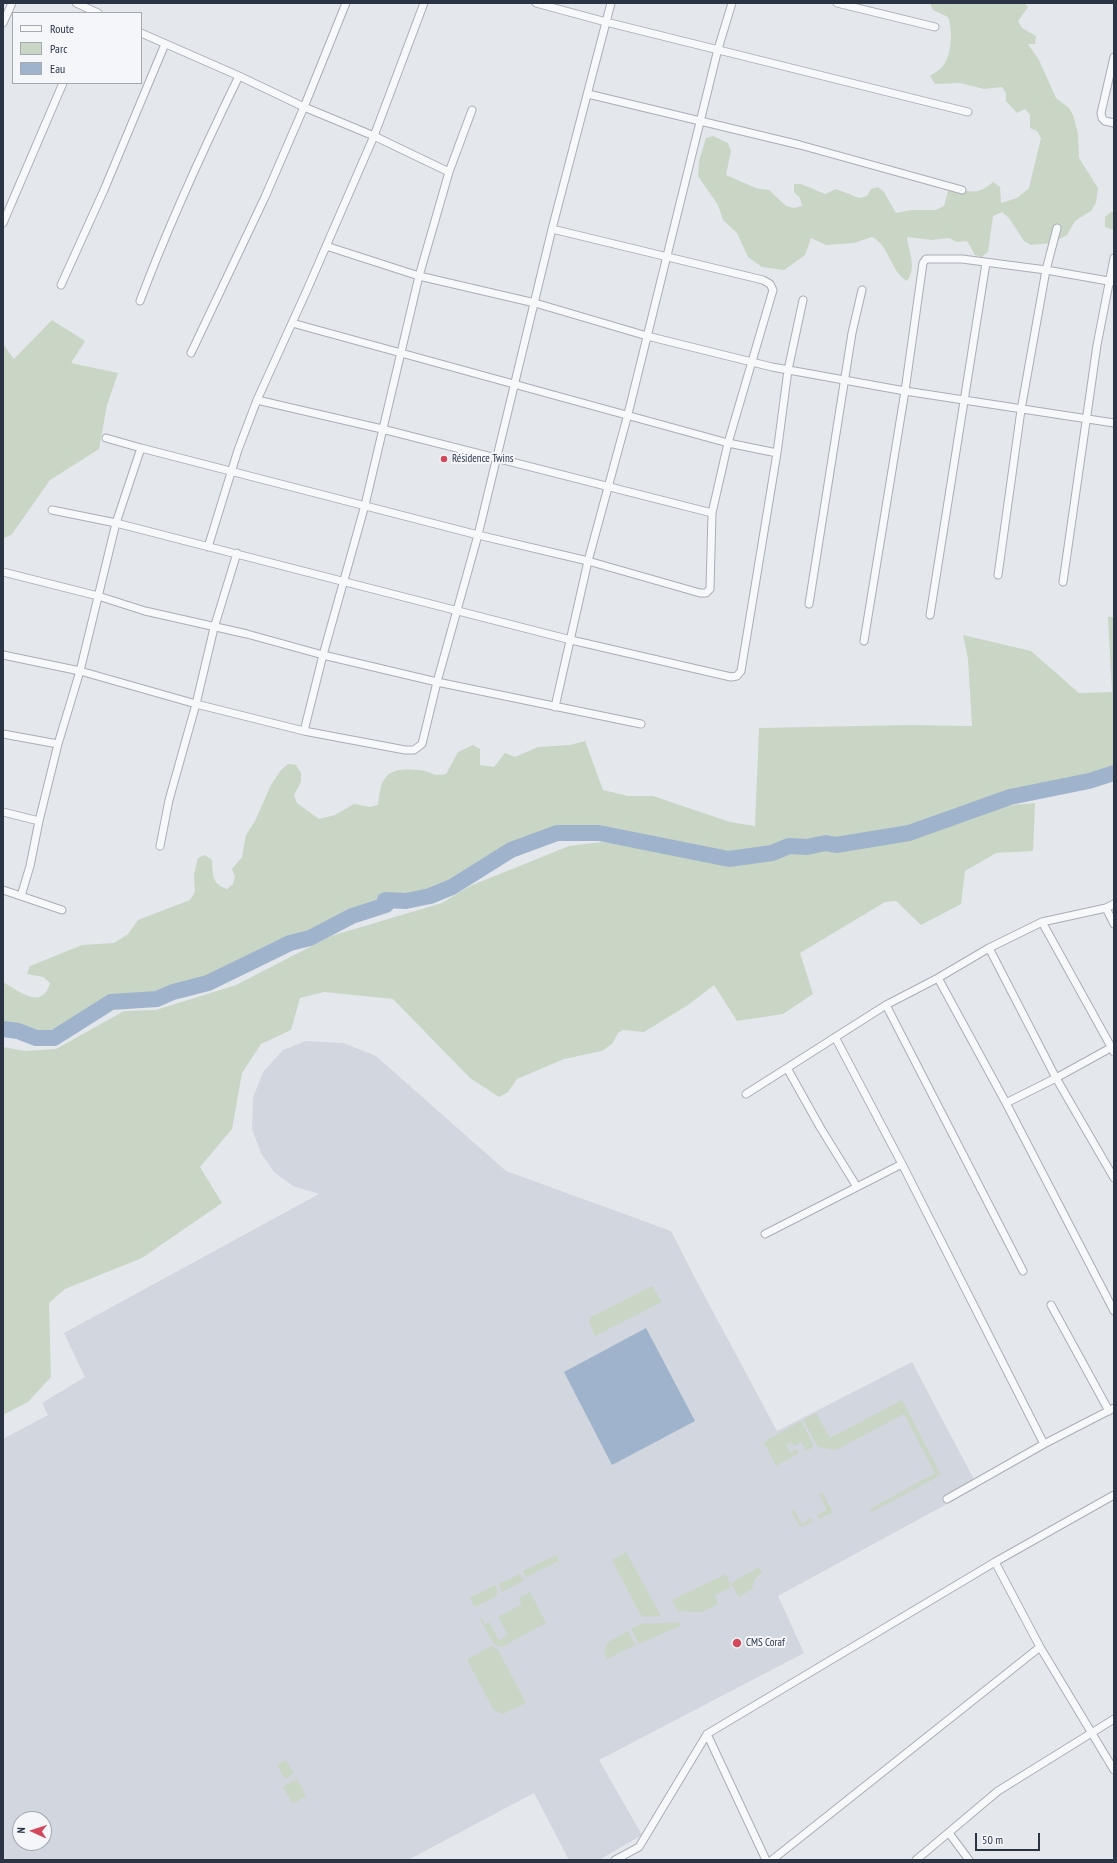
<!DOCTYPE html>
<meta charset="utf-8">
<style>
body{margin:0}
#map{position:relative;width:1117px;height:1863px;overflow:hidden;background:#e4e7ec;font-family:"PT Sans Narrow",sans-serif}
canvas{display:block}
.frame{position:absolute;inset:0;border:4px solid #2b3445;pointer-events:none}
.legend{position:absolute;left:12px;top:12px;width:130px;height:72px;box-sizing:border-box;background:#f4f6f9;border:1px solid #a4a8b1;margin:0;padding:5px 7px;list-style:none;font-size:12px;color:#2b3445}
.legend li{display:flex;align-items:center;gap:8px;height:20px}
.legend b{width:20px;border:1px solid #a4a8b1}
.north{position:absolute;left:12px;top:1811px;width:40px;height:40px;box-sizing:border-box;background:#f4f6f9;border:1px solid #a4a8b1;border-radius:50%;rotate:273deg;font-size:11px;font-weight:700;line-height:16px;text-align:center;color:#2b3445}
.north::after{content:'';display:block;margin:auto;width:14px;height:18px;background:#d1495b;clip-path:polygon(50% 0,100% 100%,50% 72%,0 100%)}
.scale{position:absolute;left:975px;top:1833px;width:65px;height:18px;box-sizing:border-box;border:2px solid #2b3445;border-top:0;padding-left:5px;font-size:12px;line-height:14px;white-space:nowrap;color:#2b3445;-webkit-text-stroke:3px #f4f6f9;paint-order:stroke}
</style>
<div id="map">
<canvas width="1117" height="1863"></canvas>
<div class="frame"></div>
<ul class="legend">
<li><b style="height:5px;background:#f7f8fa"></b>Route</li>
<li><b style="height:11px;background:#c9d6c5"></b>Parc</li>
<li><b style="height:11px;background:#9fb4cc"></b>Eau</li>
</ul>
<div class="north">N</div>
<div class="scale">50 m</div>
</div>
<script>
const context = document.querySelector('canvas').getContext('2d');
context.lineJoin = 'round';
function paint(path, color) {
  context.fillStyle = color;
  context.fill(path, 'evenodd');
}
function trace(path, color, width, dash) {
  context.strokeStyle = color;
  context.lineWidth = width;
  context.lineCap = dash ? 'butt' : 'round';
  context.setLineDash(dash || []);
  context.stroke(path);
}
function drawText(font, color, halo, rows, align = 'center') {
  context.font = font + ' "PT Sans Narrow",sans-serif';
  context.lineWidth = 4;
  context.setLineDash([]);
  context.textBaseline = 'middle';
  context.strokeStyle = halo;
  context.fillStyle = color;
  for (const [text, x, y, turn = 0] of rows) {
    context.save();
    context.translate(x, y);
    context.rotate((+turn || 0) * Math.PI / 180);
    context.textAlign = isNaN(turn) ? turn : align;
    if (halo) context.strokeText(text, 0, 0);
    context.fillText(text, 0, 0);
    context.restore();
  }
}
const built = new Path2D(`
 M 306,1041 L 343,1043 L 376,1056 L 506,1171 L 671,1231 L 695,1278 L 777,1431 L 912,1362 L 978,1487 L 778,1596 L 804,1653 L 599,1760 L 642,1835 L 599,1860 L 569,1860 L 534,1793 L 408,1860 L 3,1860 L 3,1439 L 48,1415 L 42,1403 L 85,1377 L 64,1333 L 319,1194 L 293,1186 L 274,1172 L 261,1153 L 252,1129 L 253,1098 L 263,1072 L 283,1050 ZM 20,1819 L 44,1819 L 44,1843 L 20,1843 Z`);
const green = new Path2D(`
 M 930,3 L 1024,3 L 1028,7 L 1018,21 L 1022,28 L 1036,36 L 1035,44 L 1028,44 L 1039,60 L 1056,98 L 1069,108 L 1073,115 L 1078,134 L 1079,158 L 1098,188 L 1096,203 L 1091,211 L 1075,221 L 1067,235 L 1052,243 L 1031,245 L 1024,241 L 1009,218 L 1002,212 L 993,216 L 988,252 L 982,257 L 975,255 L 967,241 L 957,242 L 949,238 L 932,240 L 907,237 C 909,253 917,267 907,281 C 890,271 890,246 872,237 L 854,243 L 826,245 L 811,238 L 805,255 L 784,270 L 762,267 L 748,257 L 737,233 L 723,220 L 718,205 L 698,176 L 699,161 L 706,138 L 713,136 L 728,143 L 731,151 L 726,175 L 756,188 L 769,190 L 786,206 L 794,208 L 802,206 L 800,198 L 794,192 L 794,184 L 801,184 L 825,194 L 836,189 L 859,198 L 867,196 L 871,189 L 878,187 L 884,192 L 896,213 L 911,210 L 936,210 L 944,206 L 948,191 L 955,188 C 971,193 980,194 993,182 L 1000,187 L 1001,203 L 1017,198 L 1029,188 L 1041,138 L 1037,131 L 1030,128 L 1030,115 L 1025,109 L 1017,113 L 1006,101 L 1006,93 L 1002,87 L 984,89 L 960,83 L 935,84 L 930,76 C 934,73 940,70 943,66 C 952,54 953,31 948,17 L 933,10 Z
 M 1111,212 L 1114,212 L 1114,230 L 1105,227 L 1105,217 Z
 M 52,320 L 85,341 L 71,363 L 118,373 L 107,405 L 99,449 L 50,480 L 12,534 L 3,539 L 3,344 L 14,359 Z
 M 1108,617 L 1114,617 L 1114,770 L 1035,789 L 1011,791 L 982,803 L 955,808 L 912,827 L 885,834 L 848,840 L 788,843 L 760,851 L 720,854 L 672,844 L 625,831 L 578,827 L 545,832 L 503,848 L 451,882 L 411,894 L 386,895 L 376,905 L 351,912 L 306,935 L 287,939 L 256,955 L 248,957 L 220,973 L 159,993 L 113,998 L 62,1027 L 47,1031 L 31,1031 L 3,1026 L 3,982 C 19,991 42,1011 50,983 L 43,977 L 27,974 L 30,966 L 82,945 L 114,943 L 128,934 L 138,920 L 190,900 L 195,892 L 194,875 L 198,858 L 205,855 L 212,860 C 213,875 211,883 227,889 L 233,884 L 235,877 L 232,869 L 242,857 L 246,835 L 255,821 L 271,785 L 281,770 L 288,764 L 296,765 L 301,773 L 301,782 L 294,795 L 297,803 L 319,819 L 335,815 L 354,804 L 370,807 L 378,805 C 381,775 387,767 419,770 C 432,771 431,777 446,774 L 458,752 L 473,745 L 480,749 L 480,765 L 494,767 L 505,753 L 515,757 L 538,747 L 570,745 L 585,741 L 603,790 L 628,796 L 653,796 L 730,822 L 755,826 L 759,728 L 910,725 L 972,726 L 968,659 L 963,635 L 1031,651 L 1079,693 L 1112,692 Z
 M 1035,803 L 1033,851 L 996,853 L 965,871 L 961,904 L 921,925 L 896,901 L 885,902 L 800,953 L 813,994 L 783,1014 L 737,1021 L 714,985 L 688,1005 L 644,1032 L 623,1030 L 618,1033 L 612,1044 L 602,1051 L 564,1059 L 517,1079 L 508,1092 L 499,1097 L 470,1078 L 393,999 L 324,992 L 300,998 L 291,1030 L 261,1044 L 242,1073 L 232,1129 L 200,1167 L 222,1203 L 142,1258 L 65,1289 L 49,1303 L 51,1377 L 28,1402 L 3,1415 L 3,1047 L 25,1051 L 56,1049 L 124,1011 L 156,1010 L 236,985 L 331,936 L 442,903 L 470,886 L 569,846 L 602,842 L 722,862 L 892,840 L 999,806 Z
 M 652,1286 L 662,1302 L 595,1336 L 589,1322 L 591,1317 Z
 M 902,1400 L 941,1475 L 872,1512 L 870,1509 L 935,1473 L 904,1414 L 836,1450 L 818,1447 L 803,1420 L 816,1413 L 830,1438 Z
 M 801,1421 L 814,1446 L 806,1451 L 802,1442 L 794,1446 L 791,1442 L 786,1445 L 790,1453 L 797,1449 L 799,1453 L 776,1466 L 764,1442 Z
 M 822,1492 L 833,1512 L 819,1519 L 817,1515 L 827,1510 L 819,1494 Z
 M 794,1510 L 802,1524 L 811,1518 L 813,1522 L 800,1527 L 791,1512 Z
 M 626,1552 L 661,1616 L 643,1617 L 640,1614 L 612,1560 Z
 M 556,1555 L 559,1561 L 526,1577 L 523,1571 Z
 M 759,1567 L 762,1572 L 754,1580 L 752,1589 L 739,1597 L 731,1583 Z
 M 520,1574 L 524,1581 L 502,1592 L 499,1584 Z
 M 726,1574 L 731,1587 L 715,1595 L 718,1604 L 702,1612 L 678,1611 L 672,1600 Z
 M 495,1585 L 498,1591 L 495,1597 L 475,1607 L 470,1598 Z
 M 530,1592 L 546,1623 L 502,1647 L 494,1644 L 480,1619 L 482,1618 L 485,1624 L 489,1622 L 499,1640 L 508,1635 L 498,1617 L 522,1604 L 519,1598 Z
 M 679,1622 L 680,1626 L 639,1644 L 631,1629 L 641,1624 Z
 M 628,1631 L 635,1645 L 607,1659 L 604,1650 L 608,1642 Z
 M 491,1646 L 498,1650 L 526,1703 L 503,1714 L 494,1710 L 468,1662 L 468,1659 Z
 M 286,1760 L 294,1774 L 285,1779 L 277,1765 Z
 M 297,1779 L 306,1796 L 293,1804 L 283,1787 Z`);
const water = new Path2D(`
 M 646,1328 L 695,1421 L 612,1465 L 564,1372 Z`);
const river = new Path2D(`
 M 3,1029 L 18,1031 L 36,1038 L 54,1038 L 111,1002 L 157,999 L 173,992 L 208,983 L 290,943 L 310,938 L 352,916 L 386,905 L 385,900 L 406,901 L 430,896 L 452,887 L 511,850 L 557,833 L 599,833 L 729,859 L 772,853 L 789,846 L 807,847 L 826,843 L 836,845 L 909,833 L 1010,797 L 1089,781 L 1114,773`);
const street = new Path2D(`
 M 76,3 L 98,13
 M 536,3 L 606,22 L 968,112
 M 837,3 L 935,27
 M 3,23 L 12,3
 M 141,33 L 239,76 L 304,107 L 346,3
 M 1114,57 L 1101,113 L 1102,118 L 1105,121 L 1114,123
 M 588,94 L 800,145 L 962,190
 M 3,223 L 63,83
 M 326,246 L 419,276 L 535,303 L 647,336 L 772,367 L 905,391 L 1114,423
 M 61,285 L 104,190 L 165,44
 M 140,301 C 169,224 203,150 239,76
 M 292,323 L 728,443 L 777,453
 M 191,353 L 265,197 L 304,107 L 374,136 L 449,172
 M 257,400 L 382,429 L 712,513
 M 106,438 L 141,448 L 478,535 L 588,561 L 700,593 L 706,593 L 710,589 L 712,513 L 728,443 L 773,290 L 770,284 L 763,280 L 552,229
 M 52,510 L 116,523 L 571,640 L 731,677 L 737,676 L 741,671 L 777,453 L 788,370 L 803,300
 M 208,547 L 238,450 L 257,400 L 307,290 L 374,136 L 424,3
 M 3,572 L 98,596 L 145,611 L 247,634 L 323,655 L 437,682 L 641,724
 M 998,575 L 1021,410 L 1046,270 L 1057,228
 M 1063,582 L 1097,345 L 1114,258
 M 809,604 L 852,333 L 862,290
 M 930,615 L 986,263
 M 864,641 L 905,391 L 923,263 L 926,259 L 962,259 L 1046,270 L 1114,282
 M 3,655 L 80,671 L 196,704 L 304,731 L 405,750 L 414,750 L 422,744 L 437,682 L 478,535 L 552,229 L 611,3
 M 555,707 L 588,561 L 628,414 L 718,49 L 732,3
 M 304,731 L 323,655 L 365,505 L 419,276 L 449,172 L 472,110
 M 3,734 L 58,744
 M 3,812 L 39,821
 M 160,846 L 169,800 L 196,704 L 214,628 L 237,553
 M 3,890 L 62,910
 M 21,896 L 30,866 L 39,821 L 58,744 L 80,671 L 116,523 L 141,448
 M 1114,904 L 1106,908 L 1114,924
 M 1042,922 L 1114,1052
 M 989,948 L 1056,1078 L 1114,1178
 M 938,978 L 1006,1103 L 1114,1311
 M 886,1005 L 1023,1271
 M 835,1037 L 902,1164 L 1044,1444
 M 787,1068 L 820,1127 L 857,1187
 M 746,1094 L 886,1005 L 938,978 L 989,948 L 1042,922 L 1106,908
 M 1006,1103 L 1056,1078 L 1114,1046
 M 765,1234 L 902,1164
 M 1051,1305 L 1109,1411
 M 947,1499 L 1044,1444 L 1114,1408
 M 995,1562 L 1040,1647 L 1114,1770
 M 707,1734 L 766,1860
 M 949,1833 L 969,1860
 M 615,1860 L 639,1847 L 707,1734 L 995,1562 L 1114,1495
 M 772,1860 L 1040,1647
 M 916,1860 L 998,1791 L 1114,1719`);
const markers = [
 [444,459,4,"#d1495b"],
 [737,1643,5,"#d1495b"]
];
const poiNames = [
 ["Résidence Twins",452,459],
 ["CMS Coraf",746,1643]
];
paint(built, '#d2d6de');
paint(green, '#c9d6c5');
paint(water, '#9fb4cc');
trace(river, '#9fb4cc', 16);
trace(street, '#a9aeb7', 9);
trace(street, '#f7f8fa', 7);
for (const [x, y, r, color] of markers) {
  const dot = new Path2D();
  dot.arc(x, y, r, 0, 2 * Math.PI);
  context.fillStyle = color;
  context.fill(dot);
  trace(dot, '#f4f6f9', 1.5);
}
drawText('11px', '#2b3445', '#f4f6f9', poiNames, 'left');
</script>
